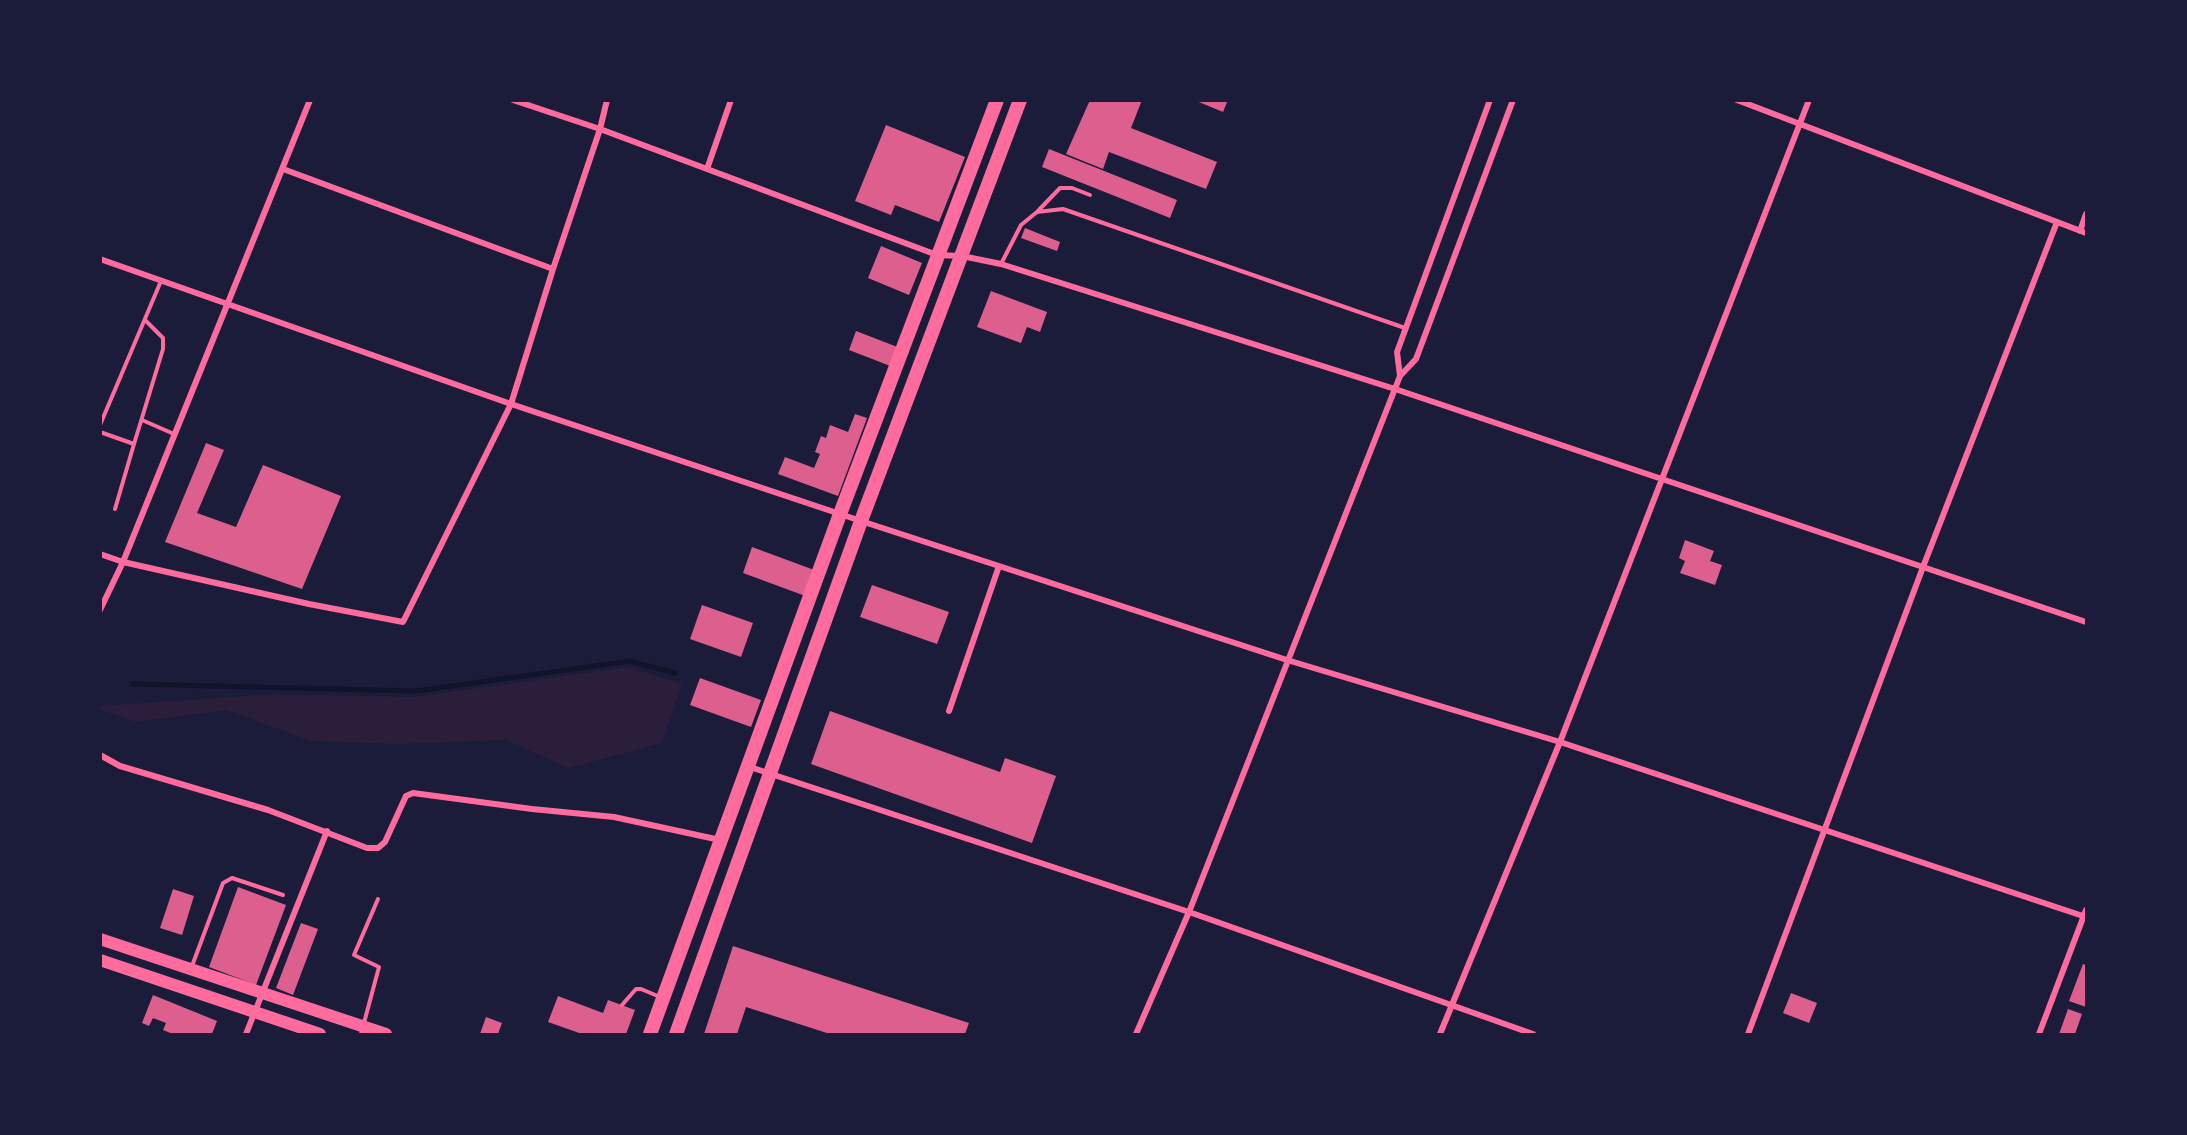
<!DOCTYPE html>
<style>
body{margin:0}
#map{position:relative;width:2187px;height:1135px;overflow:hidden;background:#1b1b3a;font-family:"PT Sans Narrow",sans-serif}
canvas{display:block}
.frame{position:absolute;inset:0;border:102px solid #1b1b3a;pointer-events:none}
</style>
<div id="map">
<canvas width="2187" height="1135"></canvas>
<div class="frame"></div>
</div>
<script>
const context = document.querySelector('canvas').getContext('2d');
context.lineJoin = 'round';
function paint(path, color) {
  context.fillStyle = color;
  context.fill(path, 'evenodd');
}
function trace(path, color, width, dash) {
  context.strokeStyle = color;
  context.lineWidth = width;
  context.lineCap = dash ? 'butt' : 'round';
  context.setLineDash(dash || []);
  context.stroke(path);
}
const green = new Path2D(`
 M 628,667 L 682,684 L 662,743 L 569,768 L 506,740 L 400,744 L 311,741 L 226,710 L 136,722 L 101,710 L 101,706 L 275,694 L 414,697 Z`);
const stream = new Path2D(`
 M 133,684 L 416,691 L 630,661 L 675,673`);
const building = new Path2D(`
 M 1090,100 L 1142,100 L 1131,128 L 1217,162 L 1206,189 L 1109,152 L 1103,169 L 1066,154 Z
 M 1194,100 L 1228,100 L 1223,112 Z
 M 886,125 L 965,157 L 939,222 L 895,205 L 891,215 L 855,201 Z
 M 1049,149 L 1177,200 L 1170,218 L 1042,167 Z
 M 1025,228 L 1060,242 L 1057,251 L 1021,238 Z
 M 881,246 L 922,263 L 909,295 L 868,278 Z
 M 991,291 L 1047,312 L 1040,332 L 1027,327 L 1021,343 L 977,327 Z
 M 856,331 L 900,348 L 893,367 L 849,350 Z
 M 855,414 L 867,418 L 838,496 L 778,474 L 785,457 L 814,468 L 820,454 L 815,452 L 821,436 L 826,438 L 830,425 L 848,432 Z
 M 206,443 L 224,450 L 197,513 L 236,527 L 263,465 L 341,496 L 302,589 L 165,542 Z
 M 1685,540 L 1714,551 L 1710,561 L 1722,565 L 1715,585 L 1680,573 L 1685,561 L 1679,558 Z
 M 752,547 L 817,571 L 808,597 L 743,573 Z
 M 872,585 L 949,612 L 937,644 L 860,617 Z
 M 702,605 L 753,623 L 741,657 L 690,639 Z
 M 700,678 L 761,700 L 751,727 L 690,705 Z
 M 830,711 L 1000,772 L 1005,758 L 1056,776 L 1032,843 L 811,764 Z
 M 238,887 L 286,905 L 256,985 L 209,967 Z
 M 173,889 L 194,896 L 182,935 L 160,928 Z
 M 301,923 L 318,929 L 293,995 L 276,988 Z
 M 733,946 L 969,1023 L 965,1034 L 830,1034 L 746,1007 L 737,1034 L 704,1034 Z
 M 2083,964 L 2086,965 L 2086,1007 L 2069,1001 Z
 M 1791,993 L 1817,1003 L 1809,1023 L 1783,1013 Z
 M 153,995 L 217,1021 L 212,1034 L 173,1034 L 163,1030 L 166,1023 L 153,1018 L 149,1026 L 142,1023 Z
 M 558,996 L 603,1013 L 608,1000 L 635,1010 L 626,1034 L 582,1034 L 548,1022 Z
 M 2068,1009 L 2082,1014 L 2075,1034 L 2059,1034 Z
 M 486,1017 L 502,1023 L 498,1034 L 480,1034 Z`);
const service = new Path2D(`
 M 1037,212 L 1063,209 L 1405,328
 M 1001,264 L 1021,225 L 1037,212 L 1060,188 L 1072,188 L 1090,195
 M 142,420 L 174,434
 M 100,425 L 161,281
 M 100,432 L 134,444 L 115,509
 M 134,444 L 163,349 L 163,338 L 145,320
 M 192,966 L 223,883 L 232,878 L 283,895
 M 622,1005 L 636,989 L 641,989 L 660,997
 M 361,1034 L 379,967 L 354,955 L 378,899`);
const minor = new Path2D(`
 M 513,100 L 600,129 L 937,255 L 962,256 L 1001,264 L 1395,389 L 2086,622
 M 1737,100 L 2086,233
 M 283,169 L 553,269
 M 707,169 L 731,100
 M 2080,231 L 2086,214
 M 100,259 L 511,404 L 861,521 L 1287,660 L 1560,742 L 2086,917
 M 1400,376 L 1397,352 L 1490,100
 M 100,554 L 123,562 L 309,604 L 403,622 L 511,404 L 553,269 L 600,129 L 607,100
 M 100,610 L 123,562 L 310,100
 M 949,711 L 999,566
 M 100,755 L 120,766 L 268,810 L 367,848 L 378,848 L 385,842 L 406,796 L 413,793 L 532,809 L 614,817 L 720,840
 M 747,766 L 1189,912 L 1533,1034
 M 246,1034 L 327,831
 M 1136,1034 L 1189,912 L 1400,376 L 1416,359 L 1513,100
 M 1440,1034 L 1560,742 L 1809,100
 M 1748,1034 L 1923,567 L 2057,222
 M 2039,1034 L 2086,910`);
const secondary = new Path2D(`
 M 100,939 L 386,1034
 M 100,960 L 320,1034`);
const trunk = new Path2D(`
 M 650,1034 L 840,514 L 997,100
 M 676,1034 L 861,521 L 1020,100`);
paint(green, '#2a1e3b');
trace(stream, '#12122b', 5);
paint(building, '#dd5f8e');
trace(service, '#ff6b9d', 4);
trace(minor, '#ff6b9d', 6);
trace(secondary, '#ff6b9d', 12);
trace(trunk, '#ff6b9d', 14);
</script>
